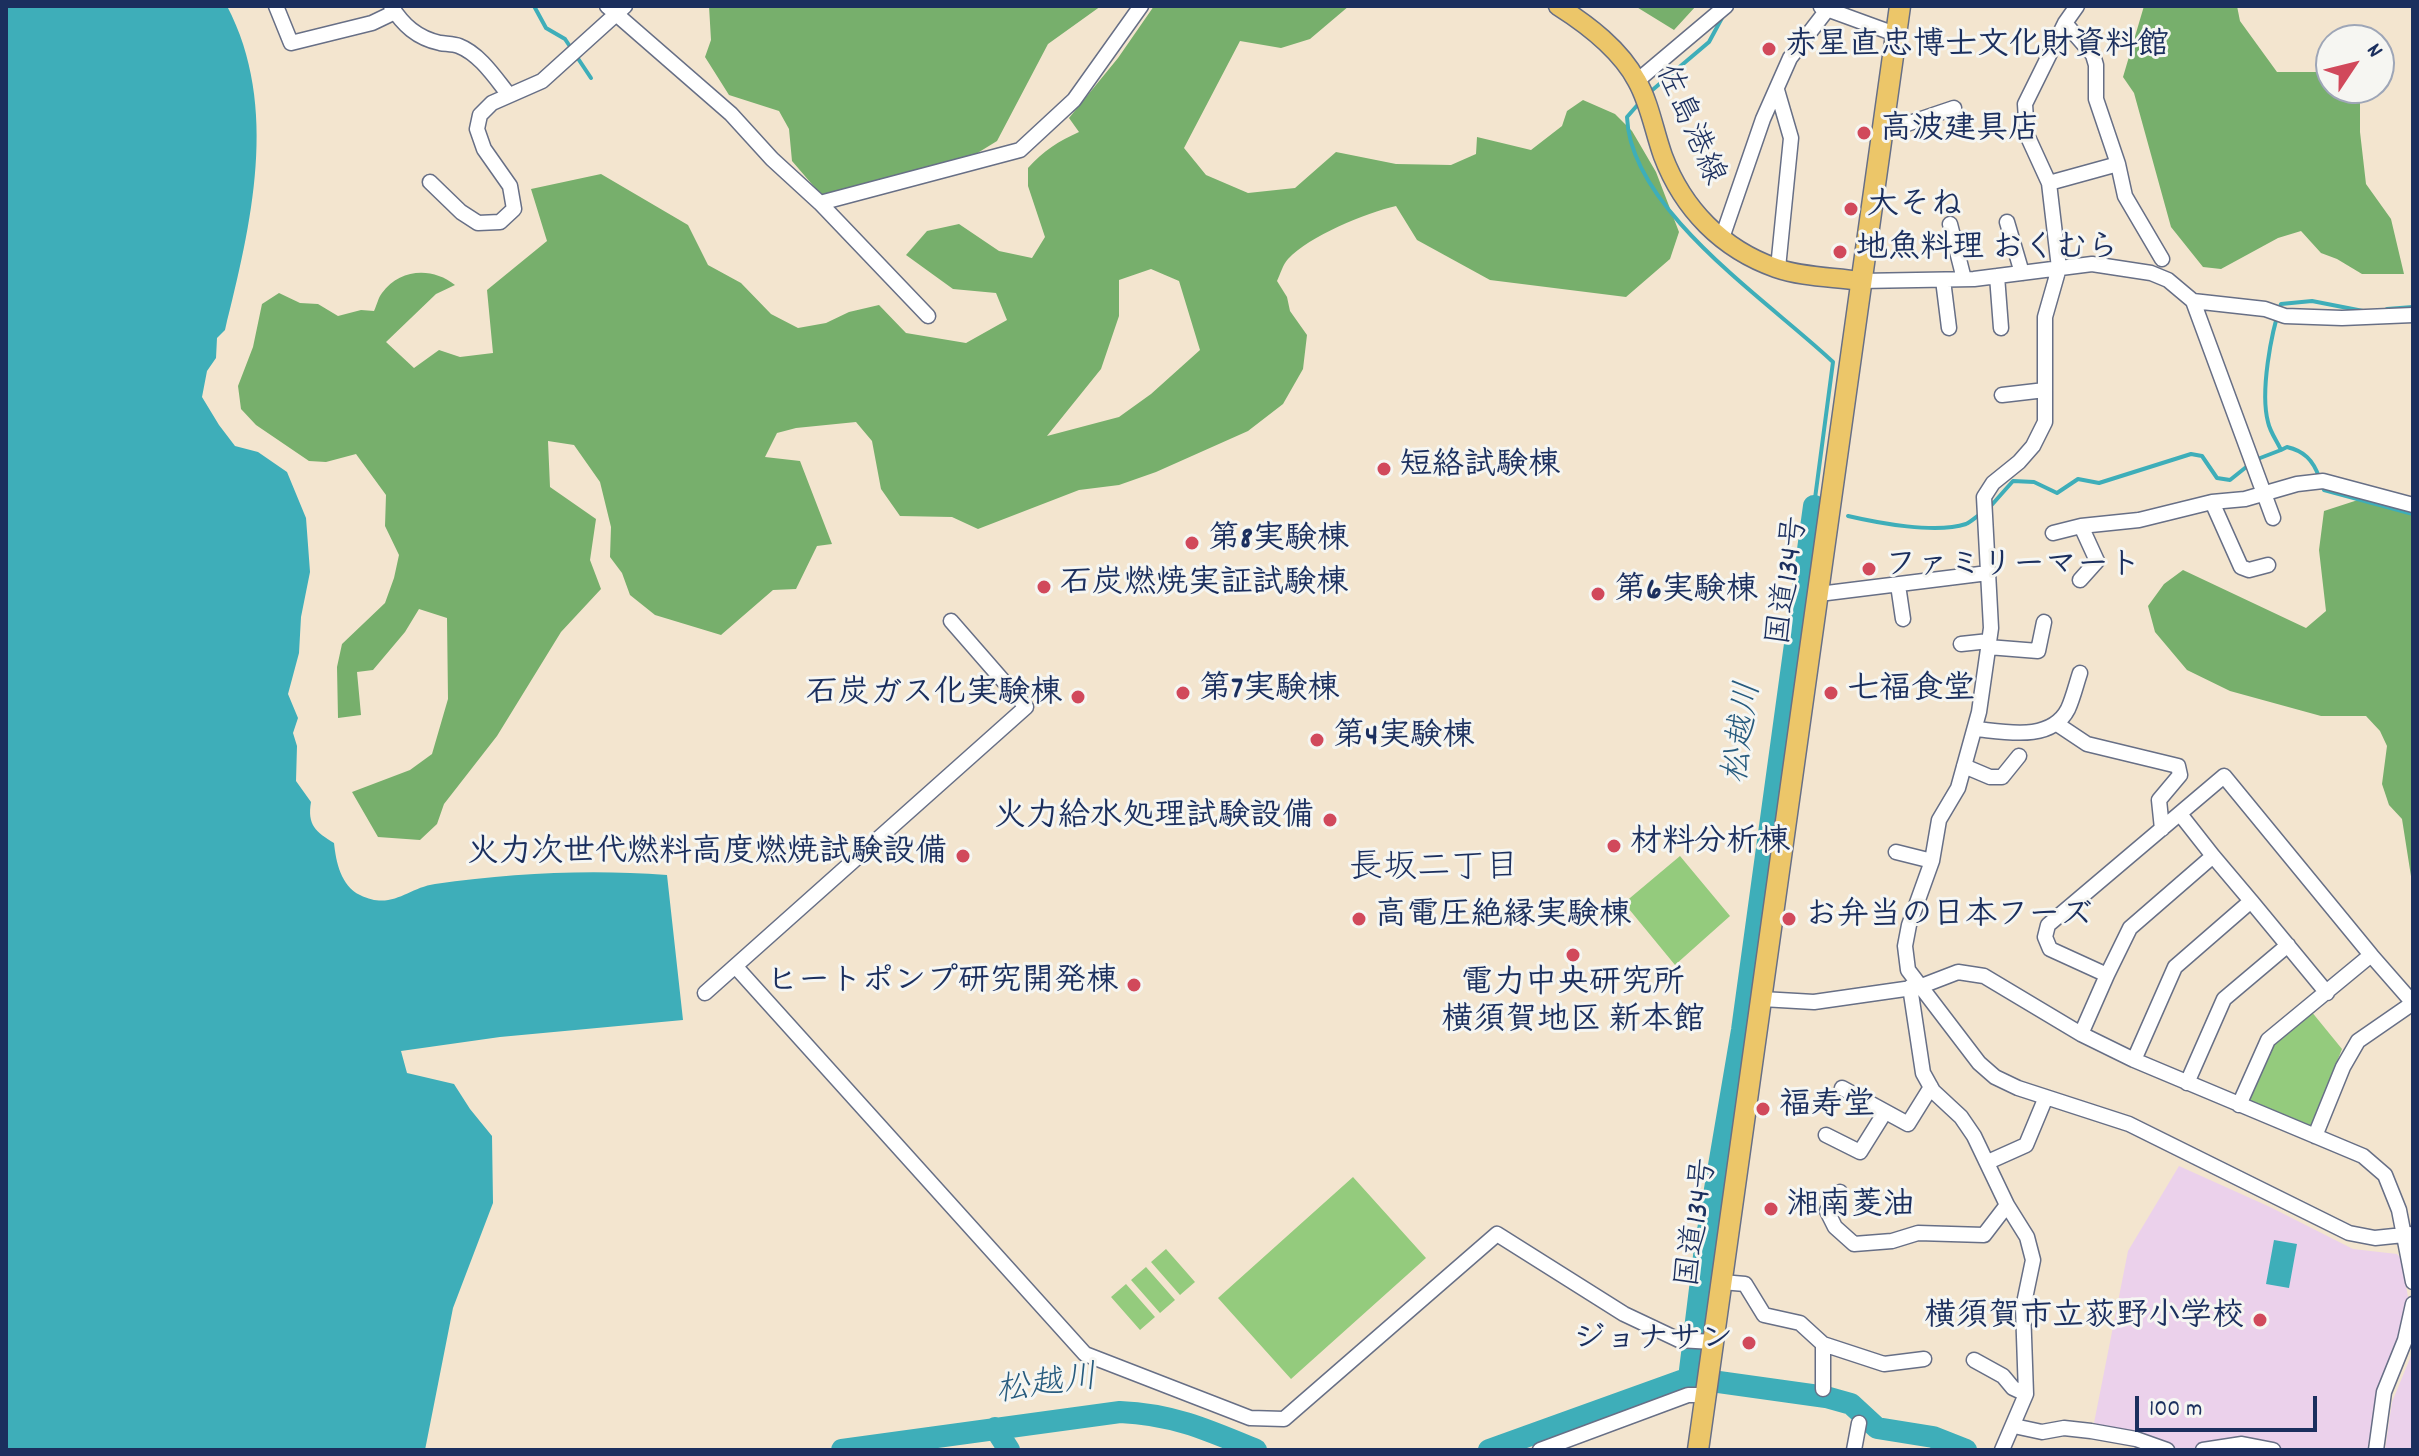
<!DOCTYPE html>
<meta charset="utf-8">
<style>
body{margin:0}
#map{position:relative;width:2419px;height:1456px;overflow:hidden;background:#f3e5cf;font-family:Dekko,sans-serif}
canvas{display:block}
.frame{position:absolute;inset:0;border:8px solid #1b2f5e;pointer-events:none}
.north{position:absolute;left:2315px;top:24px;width:80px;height:80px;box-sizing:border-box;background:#f6f6f2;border:2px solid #9ea6b7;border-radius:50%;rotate:55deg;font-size:22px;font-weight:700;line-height:32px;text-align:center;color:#1b2f5e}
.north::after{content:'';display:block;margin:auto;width:28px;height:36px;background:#d1495b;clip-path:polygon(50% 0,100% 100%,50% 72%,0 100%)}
.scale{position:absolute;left:2135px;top:1396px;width:182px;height:36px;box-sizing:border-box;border:4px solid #1b2f5e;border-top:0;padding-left:10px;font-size:24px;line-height:28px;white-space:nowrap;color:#1b2f5e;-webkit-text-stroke:6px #f6f6f2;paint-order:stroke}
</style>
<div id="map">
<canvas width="2419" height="1456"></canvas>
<div class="frame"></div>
<div class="north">N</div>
<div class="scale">100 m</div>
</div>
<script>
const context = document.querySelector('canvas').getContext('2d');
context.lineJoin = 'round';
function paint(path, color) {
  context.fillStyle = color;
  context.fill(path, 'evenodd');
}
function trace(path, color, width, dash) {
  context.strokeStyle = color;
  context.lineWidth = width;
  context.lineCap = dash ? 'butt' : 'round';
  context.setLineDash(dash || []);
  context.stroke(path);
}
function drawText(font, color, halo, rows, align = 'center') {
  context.font = font + ' Dekko,"Klee One",sans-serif';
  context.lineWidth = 6;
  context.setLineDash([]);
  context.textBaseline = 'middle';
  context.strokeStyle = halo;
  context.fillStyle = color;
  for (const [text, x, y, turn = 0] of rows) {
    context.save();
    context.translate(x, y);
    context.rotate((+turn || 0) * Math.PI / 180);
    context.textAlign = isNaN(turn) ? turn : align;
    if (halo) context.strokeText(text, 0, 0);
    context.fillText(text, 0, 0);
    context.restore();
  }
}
const built = new Path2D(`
 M 2179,1166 L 2270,1207 L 2353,1249 L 2397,1254 L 2401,1259 L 2409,1302 L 2373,1450 L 2168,1450 L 2094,1423 L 2128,1251 Z
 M 2413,1351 L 2413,1450 L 2385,1450 L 2392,1402 Z`);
const green = new Path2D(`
 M 1680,856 L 1730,916 L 1675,965 L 1624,903 Z
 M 2311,1011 L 2342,1049 L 2310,1129 L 2248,1102 L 2274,1043 Z
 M 1353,1177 L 1426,1258 L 1291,1379 L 1218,1298 Z
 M 1166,1249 L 1195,1282 L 1180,1295 L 1151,1262 Z
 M 1146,1267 L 1175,1300 L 1160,1313 L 1131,1280 Z
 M 1126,1284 L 1155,1317 L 1140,1330 L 1111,1297 Z`);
const forest = new Path2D(`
 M 709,6 L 1101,6 L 1048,44 L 997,141 L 971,157 L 823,197 L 792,161 L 789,129 L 779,111 L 729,95 L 705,57 L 711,40 Z
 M 1154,6 L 1349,6 L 1310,39 L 1281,48 L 1240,41 L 1184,148 L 1206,175 L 1248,193 L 1295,188 L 1336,152 L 1396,164 L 1451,165 L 1476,154 L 1477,137 L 1531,150 L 1562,126 L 1567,111 L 1583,100 L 1615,114 L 1632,131 L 1656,172 L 1679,232 L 1670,259 L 1626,297 L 1490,280 L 1417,240 L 1396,206 C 1366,213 1309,236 1288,259 C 1283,264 1280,275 1277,281 L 1287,297 L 1290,311 L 1307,335 L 1303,369 L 1283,404 L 1248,431 L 1156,472 L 1119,485 L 1079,490 L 978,529 L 952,517 L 900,516 L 881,489 L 872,441 L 856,422 L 796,428 L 777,433 L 765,457 L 800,461 L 832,544 L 817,546 L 796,589 L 773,590 L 721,635 L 655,615 L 630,595 L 622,573 L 610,557 L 611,527 L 600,482 L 574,445 L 548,441 L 550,487 L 596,519 L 590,560 L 601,589 L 561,632 L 497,736 L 444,804 L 437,824 L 420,840 L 378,837 L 352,792 L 410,770 L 432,754 L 448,699 L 447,618 L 419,609 L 405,632 L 373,670 L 357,672 L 361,715 L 338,718 L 337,667 L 342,644 L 385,603 L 394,578 L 399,555 L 385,526 L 386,495 L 356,454 L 326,462 L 309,461 L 256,425 L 241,409 L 238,386 L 253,347 L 262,304 L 279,293 L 300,303 L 318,304 L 338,316 L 361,310 L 374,311 C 377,305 378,298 382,293 C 400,268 433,267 455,285 L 436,294 L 386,342 L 414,368 L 439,350 L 460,357 L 493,353 L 487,290 L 547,241 L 531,189 L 601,174 L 688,225 L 708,265 L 741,283 L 771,314 L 798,328 L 826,323 L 849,312 L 879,305 L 906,333 L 966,343 L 1007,320 L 996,293 L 953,289 L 906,255 L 927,231 L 959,224 L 999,251 L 1032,258 L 1045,237 L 1028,186 L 1028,168 C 1043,151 1059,141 1079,132 L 1069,118 L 1118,58 ZM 1151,269 L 1179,281 L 1200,350 L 1151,394 L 1119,417 L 1047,436 L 1101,369 L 1119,316 L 1119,280 Z
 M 1635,6 L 1696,6 L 1674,30 Z
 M 2144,6 L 2237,6 L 2240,21 L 2277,72 L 2331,72 L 2331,88 L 2349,88 L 2360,99 L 2360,132 L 2366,184 L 2391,219 L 2404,274 L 2362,274 L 2337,259 L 2321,253 L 2301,231 L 2278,238 L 2221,269 L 2203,267 L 2171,227 L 2134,93 L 2123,77 Z
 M 2364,498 L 2413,512 L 2413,889 L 2402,819 L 2389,805 L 2382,784 L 2387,746 L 2380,731 L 2366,716 L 2321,716 L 2230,691 L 2187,670 L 2155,632 L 2148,606 L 2164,584 L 2183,570 L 2306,628 L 2326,611 L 2319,550 L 2324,511 Z`);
const water = new Path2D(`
 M 6,6 L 227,6 C 280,107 251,225 225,330 L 217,338 L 216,358 L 207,371 L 202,397 L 219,425 L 235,446 L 258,452 L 287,472 L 306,518 L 310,572 L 301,617 L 299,653 L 288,694 L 298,718 L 293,733 L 297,746 L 296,781 L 311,802 C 307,825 316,832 334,843 C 336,862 341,886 360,895 C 392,911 407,888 435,884 C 513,873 589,869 667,875 L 683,1020 L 500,1037 L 401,1051 L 407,1073 L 454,1084 L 470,1109 L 492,1136 L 493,1203 L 453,1308 L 425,1450 L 6,1450 Z
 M 2274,1240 L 2297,1244 L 2289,1288 L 2266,1284 Z`);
const stream = new Path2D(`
 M 534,6 L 546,28 L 565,39 L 591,78
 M 1650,92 L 1709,42 L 1723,16
 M 1641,101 L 1627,117 C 1630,210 1770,302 1833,362 L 1814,506 L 1819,507
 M 2387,309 L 2413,307
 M 2281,450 L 2287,447 C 2304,451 2313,460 2319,477
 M 2322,485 L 2324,490 L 2413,514
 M 1989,508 L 2013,481 L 2034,482 L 2057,493 L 2078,479 L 2099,483 L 2191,454 L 2202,456 L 2217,478 L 2230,480 L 2255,460 L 2281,450 C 2277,441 2270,432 2268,422 C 2260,392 2271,333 2281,304 L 2312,301 L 2363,311
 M 1848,516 C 1878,523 1936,534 1966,524 C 1971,522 1977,516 1982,513`);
const river = new Path2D(`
 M 1690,1378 L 1826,1397 L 1851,1404 L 1877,1428 L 1933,1437 L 1966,1450
 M 995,1428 L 1009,1450
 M 842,1450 L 1120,1412 C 1172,1414 1208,1430 1256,1450
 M 1489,1450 L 1689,1378 L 1705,1248 L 1742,1030 L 1814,506`);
const minor = new Path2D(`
 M 276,6 L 291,43 L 372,23 L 395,12
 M 391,6 C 403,25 417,38 440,43 C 446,44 454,44 459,46 C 480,54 496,79 509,95
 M 607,6 L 731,114 L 772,159 L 820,203 L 928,316
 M 2077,6 L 2065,23 L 2025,104 L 2027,135 L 2049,183 L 2059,268 L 2045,317 L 2045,422 L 2033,446 L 2019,462 L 1993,483 L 1984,497 L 1991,628 L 1979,712 L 1958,788 L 1939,820 L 1932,861 L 1909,925 L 1905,946 L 1908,970 L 1979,1063 L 1995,1077 L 2018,1088 L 2129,1124 L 2349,1233 L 2375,1238 L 2413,1234
 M 1821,7 L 1895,34
 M 2065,23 L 2093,55 L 2096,65 L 2096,99 L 2118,164 L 2125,196 L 2162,259
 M 1637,81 L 1726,6
 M 1777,90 L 1791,138 L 1778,268
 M 1883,132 L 1954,108
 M 430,182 L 461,212 L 478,223 L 500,222 L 514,209 L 510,186 L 484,149 L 477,129 L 480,115 L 492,103 L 542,81 L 625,6
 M 2049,183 L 2118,164
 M 820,203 L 1020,150 L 1074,100 L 1141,6
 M 2007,222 L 2022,273
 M 1950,224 L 1964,279
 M 1722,238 L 1763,119 L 1790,58 L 1830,6
 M 1997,276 L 2001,328
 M 1943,280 L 1949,328
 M 1860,281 L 1974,279 L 2092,264 L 2151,273 L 2168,280 L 2193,301 L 2273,518
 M 2193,301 L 2265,309 L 2285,316 L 2342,318 L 2413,315
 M 2002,395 L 2045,390
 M 2212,502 L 2241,567 L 2249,570 L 2268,565
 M 2053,533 L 2081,526 L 2139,520 L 2212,502 L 2245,499 L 2297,484 L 2323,481 L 2413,505
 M 2080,580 L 2097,561 L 2081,526
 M 1898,585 L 1903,619
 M 1819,594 L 1988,573
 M 1961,644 L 1989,641
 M 1988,647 L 2038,651 L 2044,622
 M 2057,724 L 2087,744 L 2178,766 L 2180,775 L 2159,800 L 2162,829
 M 1976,729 C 2006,732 2051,742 2068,709 C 2073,698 2076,685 2080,673
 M 1964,766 L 1990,777 L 2002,777 L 2019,756
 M 1896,852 L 1932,861
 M 2251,901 L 2327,993
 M 736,967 L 1085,1354 L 1250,1418 L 1284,1419 L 1497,1234 L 1624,1314 L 1679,1340 L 1713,1342
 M 2107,975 L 2130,928 L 2213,856 L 2180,814
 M 1910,987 L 1923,1073 L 1933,1091 L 1961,1117 L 1974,1136 L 2007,1205 L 2027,1237 L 2033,1260 L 2023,1308 L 2026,1394 L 2002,1450
 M 705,993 L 1026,707 L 951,621
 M 1762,999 L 1814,1002 L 1919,987 L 1958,972 L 1984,976 L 2081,1034 L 2134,1060 L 2363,1156 L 2385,1175 L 2399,1210 L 2413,1282
 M 2081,1034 L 2107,975 L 2050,949 L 2045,937 L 2048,925 L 2224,776 L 2371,955 L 2268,1040 L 2239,1105
 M 2134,1060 L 2175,967 L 2251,901 L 2213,856
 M 2187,1083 L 2224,999 L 2288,945
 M 1842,1088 L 1908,1124 L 1931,1087
 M 1826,1135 L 1860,1152 L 1885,1112
 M 2315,1136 L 2343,1067 L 2358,1041 L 2413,1003 L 2371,955
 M 1988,1162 L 2026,1145 L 2046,1097
 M 1840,1192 L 1827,1211 L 1835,1227 L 1854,1244 L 1892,1241 L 1918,1233 L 1984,1235 L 2007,1205
 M 1722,1282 L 1745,1284 L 1764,1315 L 1800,1323 L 1823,1344 L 1884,1364 L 1924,1359
 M 1823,1344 L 1823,1389
 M 1974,1360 L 2003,1376 L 2013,1388 L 2026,1394
 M 2014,1426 L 2042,1432 L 2064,1428 L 2091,1431 L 2136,1439 L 2167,1450
 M 1540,1450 L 1688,1395 L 1706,1395
 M 1854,1450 L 1859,1423
 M 2203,1450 L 2242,1444 L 2273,1450
 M 2376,1450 L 2384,1392 L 2405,1340 L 2413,1304`);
const major = new Path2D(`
 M 1558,6 C 1588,25 1620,49 1637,81 C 1650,104 1654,131 1663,156 C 1683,209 1722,249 1776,268 C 1802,277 1833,277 1860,281`);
const highway = new Path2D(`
 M 1698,1450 L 1900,6`);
const markers = [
 [1769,49,8,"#d1495b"],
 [1864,133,8,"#d1495b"],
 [1851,209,8,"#d1495b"],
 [1840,252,8,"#d1495b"],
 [1384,469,8,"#d1495b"],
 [1192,543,8,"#d1495b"],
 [1869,569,8,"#d1495b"],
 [1044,587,8,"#d1495b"],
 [1598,594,8,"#d1495b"],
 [1183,693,8,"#d1495b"],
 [1831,693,8,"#d1495b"],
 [1078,697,8,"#d1495b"],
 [1317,740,8,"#d1495b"],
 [1330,820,8,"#d1495b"],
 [1614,846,8,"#d1495b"],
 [963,856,8,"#d1495b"],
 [1359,919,8,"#d1495b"],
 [1789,919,8,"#d1495b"],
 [1573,955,8,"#d1495b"],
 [1134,985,8,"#d1495b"],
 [1763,1109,8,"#d1495b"],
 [1771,1209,8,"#d1495b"],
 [2260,1320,8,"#d1495b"],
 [1749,1343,8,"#d1495b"]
];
const poiNames = [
 ["赤星直忠博士文化財資料館",1785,49],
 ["高波建具店",1880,133],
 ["大そね",1867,209],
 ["地魚料理 おくむら",1856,252],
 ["短絡試験棟",1400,469],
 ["第8実験棟",1208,543],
 ["ファミリーマート",1885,569],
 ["石炭燃焼実証試験棟",1060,587],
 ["第6実験棟",1614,594],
 ["第7実験棟",1199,693],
 ["七福食堂",1847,693],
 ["石炭ガス化実験棟",1062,697,"right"],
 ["第4実験棟",1333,740],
 ["火力給水処理試験設備",1314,820,"right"],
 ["材料分析棟",1630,846],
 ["火力次世代燃料高度燃焼試験設備",947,856,"right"],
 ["高電圧絶縁実験棟",1375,919],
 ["お弁当の日本フーズ",1805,919],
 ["ヒートポンプ研究開発棟",1118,985,"right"],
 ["電力中央研究所",1573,987,"center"],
 ["横須賀地区 新本館",1573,1024,"center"],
 ["福寿堂",1779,1109],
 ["湘南菱油",1787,1209],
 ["横須賀市立荻野小学校",2244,1320,"right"],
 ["ジョナサン",1733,1343,"right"]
];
const streetNames = [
 ["佐島港線",1687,126,66],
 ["国道134号",1791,581,-82],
 ["国道134号",1700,1223,-82]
];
const waterNames = [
 ["松越川",1746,733,-82],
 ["松越川",1047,1388,-8]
];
const neighbourhoodNames = [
 ["長坂二丁目",1434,871]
];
paint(built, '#ebd1eb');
paint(green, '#94cb7d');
paint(forest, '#77af6c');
paint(water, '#3eaeb9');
trace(stream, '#3eaeb9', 4);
trace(river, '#3eaeb9', 22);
trace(minor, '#676f86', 17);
trace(major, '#676f86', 21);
trace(highway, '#676f86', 23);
trace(minor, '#fff', 14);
trace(major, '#ecc669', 18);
trace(highway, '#ecc669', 20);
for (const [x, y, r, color] of markers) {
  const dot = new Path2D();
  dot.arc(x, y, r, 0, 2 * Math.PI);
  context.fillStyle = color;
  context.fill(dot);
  trace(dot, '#f6f6f2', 3);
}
drawText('bold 32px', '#1b2f5e', '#f6f6f2', poiNames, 'left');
drawText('32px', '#1b2f5e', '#f6f6f2', streetNames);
drawText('italic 34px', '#275b7e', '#f6f6f2', waterNames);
drawText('34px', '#1b2f5e', '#f6f6f2', neighbourhoodNames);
</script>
